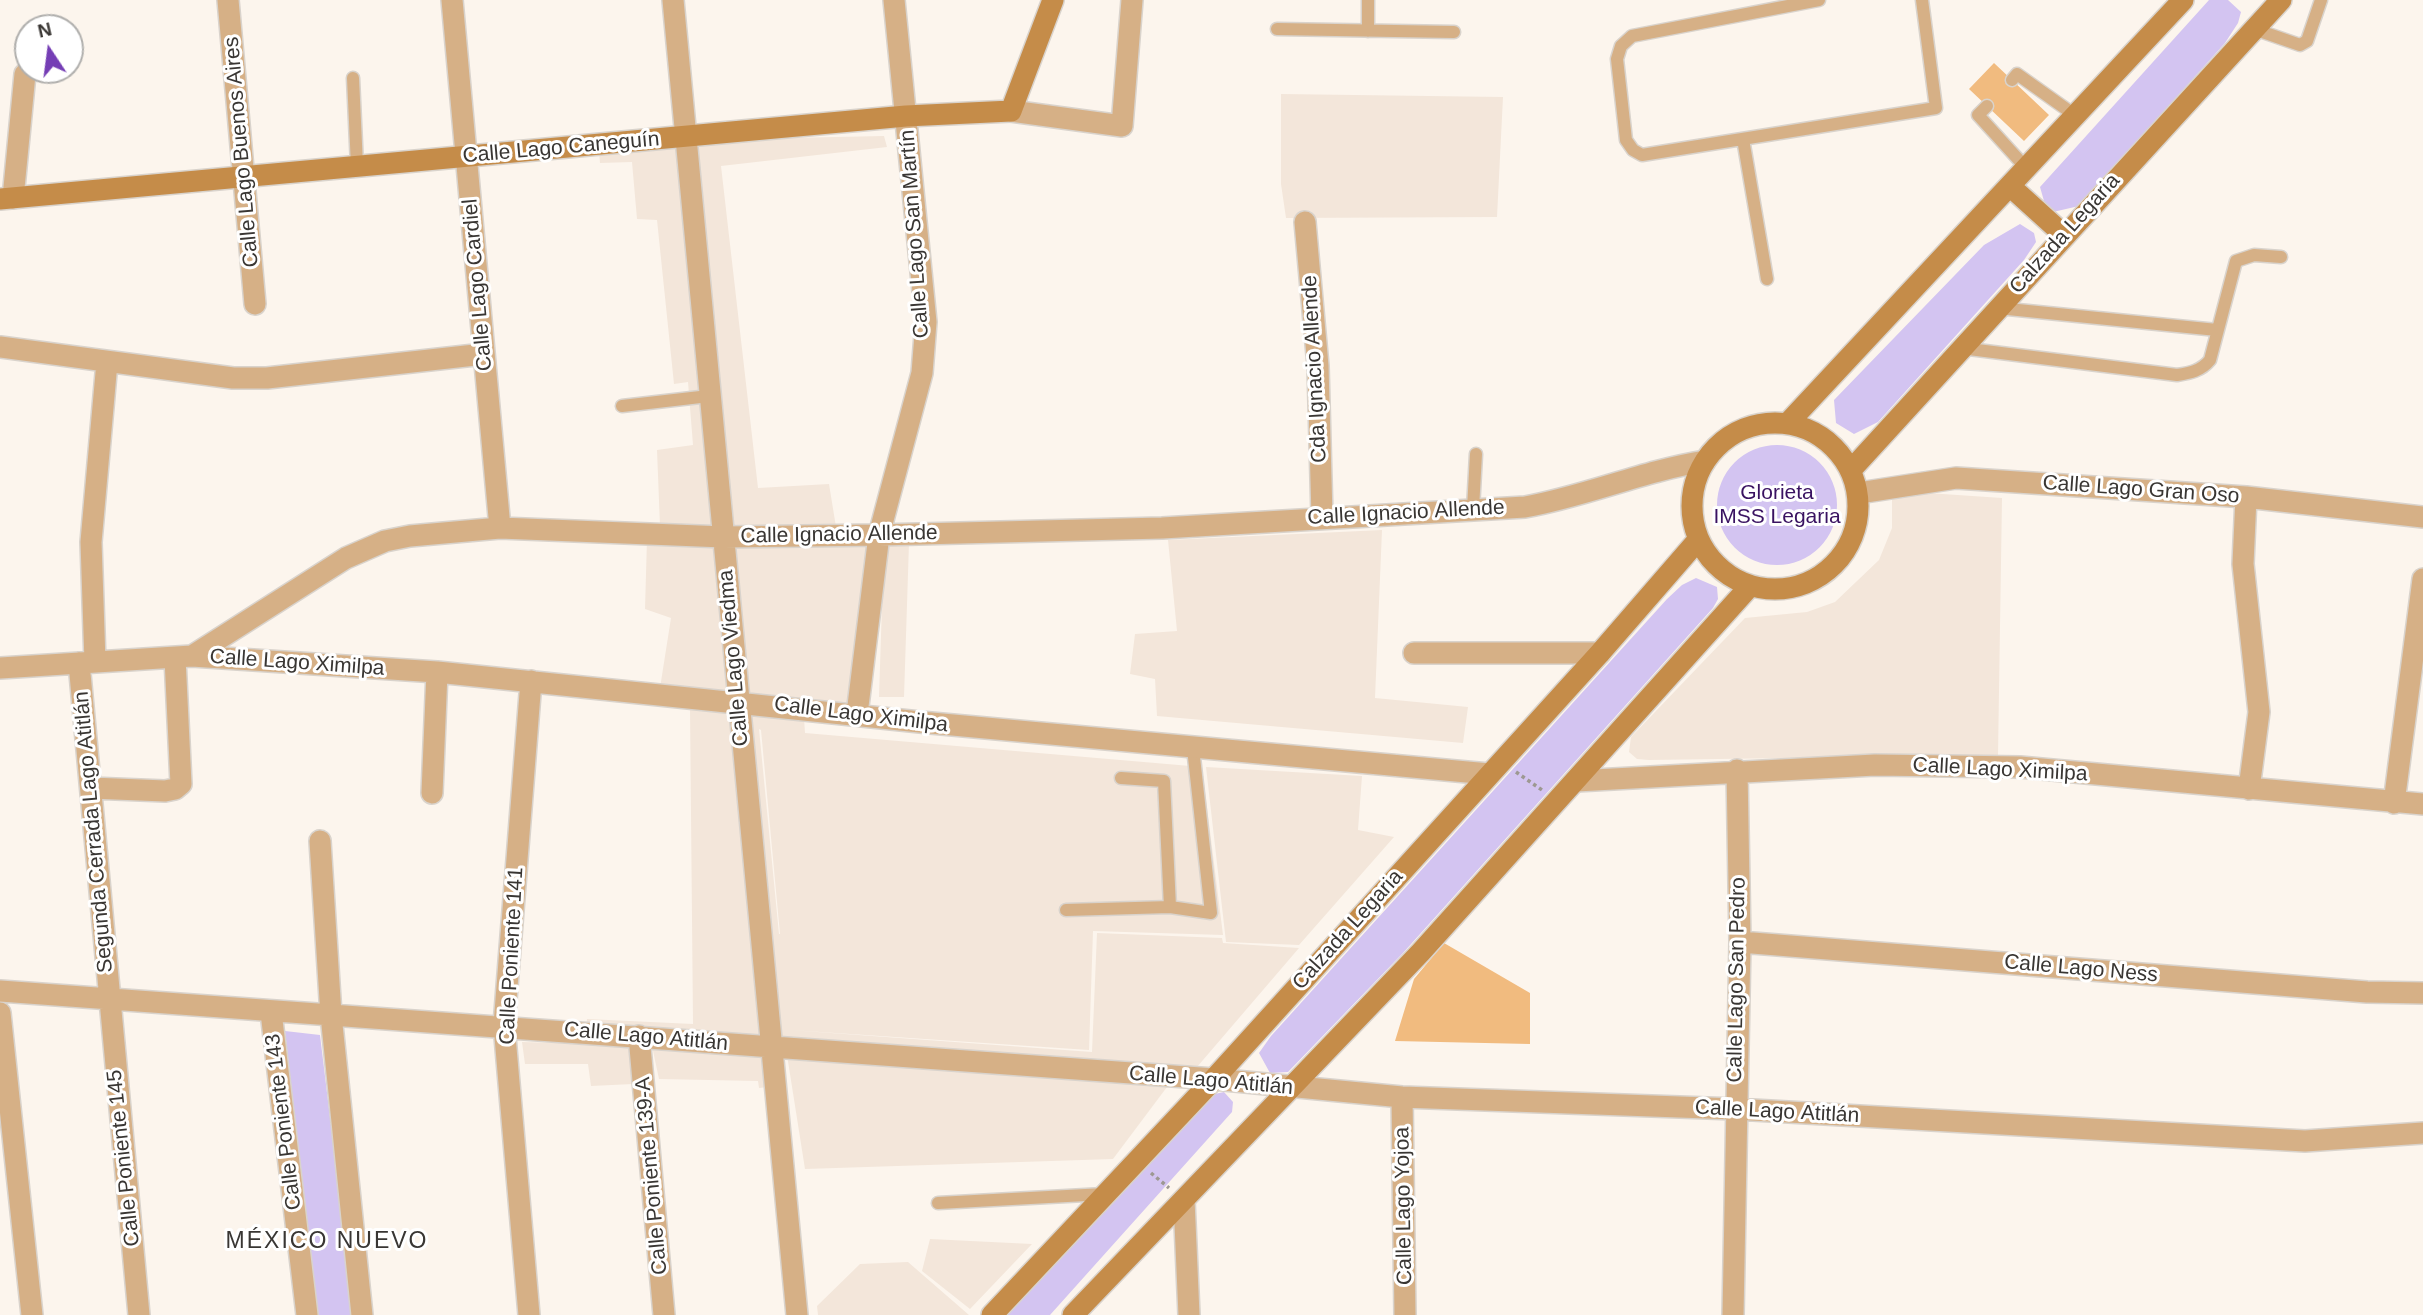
<!DOCTYPE html>
<meta charset="utf-8">
<style>
body{margin:0}
#map{position:relative;width:2423px;height:1315px;overflow:hidden;background:#fcf5ed;font-family:Helvetica,sans-serif}
canvas{display:block}
.north{position:absolute;left:14px;top:14px;width:70px;height:70px;box-sizing:border-box;background:#fff;border:2px solid #b0afad;border-radius:50%;rotate:347deg;font-size:19px;font-weight:700;line-height:28px;text-align:center;color:#393633}
.north::after{content:'';display:block;margin:auto;width:24px;height:32px;background:#753eb5;clip-path:polygon(50% 0,100% 100%,50% 72%,0 100%)}
</style>
<div id="map">
<canvas width="2423" height="1315"></canvas>
<div class="north">N</div>
</div>
<script>
const context = document.querySelector('canvas').getContext('2d');
context.lineJoin = 'round';
function paint(path, color) {
  context.fillStyle = color;
  context.fill(path, 'evenodd');
}
function trace(path, color, width, dash) {
  context.strokeStyle = color;
  context.lineWidth = width;
  context.lineCap = dash ? 'butt' : 'round';
  context.setLineDash(dash || []);
  context.stroke(path);
}
function drawText(font, color, halo, rows, align = 'center') {
  context.font = font + ' Helvetica,sans-serif';
  context.lineWidth = 6;
  context.setLineDash([]);
  context.textBaseline = 'middle';
  context.strokeStyle = halo;
  context.fillStyle = color;
  for (const [text, x, y, turn = 0] of rows) {
    context.save();
    context.translate(x, y);
    context.rotate((+turn || 0) * Math.PI / 180);
    context.textAlign = isNaN(turn) ? turn : align;
    if (halo) context.strokeText(text, 0, 0);
    context.fillText(text, 0, 0);
    context.restore();
  }
}
const built = new Path2D(`
 M 1281,94 L 1503,97 L 1497,217 L 1286,218 L 1281,184 Z
 M 884,136 L 887,147 L 721,166 L 758,488 L 829,484 L 836,527 L 728,529 L 694,145 L 786,138 Z
 M 677,146 L 712,526 L 660,526 L 657,450 L 693,445 L 688,382 L 674,384 L 657,220 L 637,219 L 632,162 L 600,163 L 599,152 Z
 M 1898,491 L 2002,498 L 1998,755 L 1649,760 L 1637,759 L 1629,752 L 1631,737 L 1745,618 L 1807,612 L 1835,602 L 1879,560 L 1892,528 L 1892,498 Z
 M 1382,530 L 1375,698 L 1468,707 L 1463,743 L 1157,716 L 1155,679 L 1130,674 L 1135,634 L 1177,631 L 1168,540 Z
 M 647,539 L 716,543 L 730,691 L 660,688 L 671,618 L 645,609 Z
 M 731,543 L 869,543 L 855,706 L 743,695 Z
 M 884,543 L 909,543 L 904,697 L 879,697 Z
 M 690,708 L 733,711 L 762,1040 L 586,1027 L 587,1019 L 693,1024 Z
 M 742,714 L 804,718 L 805,733 L 1202,767 L 1223,935 L 1093,931 L 1089,1050 L 790,1030 L 1092,1052 L 1097,933 L 1222,938 L 1223,943 L 1299,948 L 1191,1074 L 775,1045 ZM 759,729 L 761,730 L 780,934 L 779,934 Z
 M 1206,767 L 1362,776 L 1358,830 L 1394,837 L 1299,945 L 1226,942 Z
 M 522,1042 L 630,1045 L 633,1084 L 591,1086 L 588,1064 L 525,1064 Z
 M 652,1046 L 765,1054 L 769,1087 L 759,1088 L 758,1081 L 659,1079 Z
 M 787,1055 L 1170,1083 L 1113,1159 L 805,1169 Z
 M 930,1239 L 1032,1244 L 970,1309 L 922,1271 Z
 M 908,1262 L 969,1315 L 818,1315 L 817,1306 L 860,1264 Z`);
const green = new Path2D(`
 M 2209,0 L 2228,0 L 2241,12 L 2238,23 L 2225,43 L 2079,206 L 2053,212 L 2044,201 L 2040,187 Z
 M 2020,224 L 2034,233 L 2036,242 L 2024,260 L 1878,422 L 1854,434 L 1836,423 L 1834,400 L 1984,245 Z
 M1717 505a60 60 0 1 1 120 0a60 60 0 1 1-120 0Z
 M 1696,578 L 1717,587 L 1718,599 L 1713,608 L 1403,953 L 1288,1072 L 1270,1073 L 1259,1053 L 1271,1036 L 1667,599 L 1682,585 Z
 M 285,1031 L 320,1035 L 354,1315 L 317,1315 Z
 M 1224,1092 L 1233,1102 L 1232,1112 L 1050,1315 L 1004,1315 L 1210,1095 Z`);
const building = new Path2D(`
 M 1994,63 L 2049,115 L 2024,141 L 1969,89 Z
 M 1444,943 L 1530,993 L 1530,1044 L 1395,1041 L 1414,979 Z`);
const path = new Path2D(`
 M 1516,772 L 1542,790
 M 1151,1173 L 1169,1188`);
const lane = new Path2D(`
 M 1368,0 L 1368,31
 M 1819,0 L 1632,36 L 1621,46 L 1617,59 L 1626,140 L 1633,150 L 1642,155 L 1936,108 L 1922,0
 M 1277,29 L 1454,32
 M 2254,29 L 2300,45 L 2307,41 L 2321,0
 M 353,78 L 357,166
 M 2012,80 L 2017,74 L 2076,116
 M 1987,106 L 1978,115 L 2027,169
 M 1743,139 L 1767,279
 M 1998,308 L 2217,330
 M 1961,348 L 2177,375 C 2190,373 2201,371 2210,360 L 2236,261 L 2254,255 L 2281,257
 M 622,406 L 709,396
 M 1473,509 L 1476,454
 M 1121,778 L 1164,781 L 1170,907
 M 1066,910 L 1170,907 L 1211,913 L 1193,748
 M 938,1203 L 1104,1194`);
const street = new Path2D(`
 M 228,0 L 255,304
 M 452,0 L 500,528
 M 673,0 L 797,1315
 M 1011,111 L 1122,126 L 1132,0
 M 13,198 L 25,74
 M 1305,222 L 1318,366 L 1322,517
 M 0,347 L 233,378 L 267,378 L 484,354
 M 1859,493 L 1956,478 L 2246,497 L 2423,517
 M 2246,497 L 2243,564 L 2259,712 L 2249,789
 M 1414,653 L 1600,653
 M 192,656 L 437,672 L 920,722 L 1489,774
 M 95,662 L 91,542 L 107,362
 M 79,663 L 139,1315
 M 0,668 L 192,656 L 346,558 L 385,541 L 410,536 L 500,528 L 724,537 L 879,535 L 1162,528 L 1525,507 C 1586,496 1643,471 1705,461
 M 857,714 L 879,535 L 922,373 L 926,322 L 894,0
 M 1576,781 L 1875,765 L 2020,767 L 2423,804
 M 91,788 L 165,791 L 175,789 L 181,784 L 175,658
 M 432,793 L 437,672
 M 2394,803 L 2423,579
 M 320,841 L 331,1015 L 362,1315
 M 1740,942 L 2367,992 L 2423,993
 M 0,991 L 1214,1079 L 1402,1097 L 1735,1109 L 2305,1141 L 2423,1133
 M 271,1012 L 307,1315
 M 0,1013 L 32,1315
 M 639,1036 L 664,1315
 M 1402,1097 L 1405,1315
 M 1184,1200 L 1189,1315
 M 529,1315 L 504,1025 L 531,681
 M 1733,1315 L 1740,942 L 1737,770`);
const secondary = new Path2D(`
 M 2011,187 L 2064,235
 M 0,199 L 906,116 L 1011,111 L 1053,0
 M1692 506a83 83 0 1 1 166 0a83 83 0 1 1-166 0Z
 M 1788,423 L 2183,0
 M 1851,470 L 2281,0
 M 992,1315 L 1214,1079 L 1600,653 L 1698,540
 M 1073,1315 L 1421,952 L 1750,586`);
const streetNames = [
 ["Calle Lago Caneguín",561,148,-5],
 ["Calle Lago Buenos Aires",242,152,-95],
 ["Calle Lago San Martín",915,234,-94],
 ["Calzada Legaria",2065,234,-48],
 ["Calle Lago Cardiel",478,285,-95],
 ["Cda Ignacio Allende",1315,369,-93],
 ["Calle Lago Gran Oso",2141,490,4],
 ["Calle Ignacio Allende",1406,513,-3],
 ["Calle Ignacio Allende",839,535,-1],
 ["Calle Lago Viedma",734,658,-95],
 ["Calle Lago Ximilpa",297,663,4],
 ["Calle Lago Ximilpa",861,715,7],
 ["Calle Lago Ximilpa",2000,770,3],
 ["Segunda Cerrada Lago Atitlán",94,832,-95],
 ["Calzada Legaria",1348,930,-48],
 ["Calle Poniente 141",512,956,-87],
 ["Calle Lago Ness",2081,969,5],
 ["Calle Lago San Pedro",1737,980,-89],
 ["Calle Lago Atitlán",646,1037,5],
 ["Calle Lago Atitlán",1211,1081,5],
 ["Calle Lago Atitlán",1777,1112,3],
 ["Calle Poniente 143",284,1122,-97],
 ["Calle Poniente 145",124,1158,-96],
 ["Calle Poniente 139-A",652,1176,-95],
 ["Calle Lago Yojoa",1404,1206,-91]
];
const parkNames = [
 ["Glorieta",1777,493],
 ["IMSS Legaria",1777,517]
];
const neighbourhoodNames = [
 ["MÉXICO NUEVO",327,1242]
];
paint(built, '#f3e6da');
paint(green, '#d3c4f1');
paint(building, '#f1bb7f');
trace(lane, '#d9d3cc', 15);
trace(street, '#d9d3cc', 24);
trace(secondary, '#d9d3cc', 24);
trace(path, '#9d9892', 3.5, [3.5, 3.5]);
trace(lane, '#d6b086', 12);
trace(street, '#d6b086', 21);
trace(secondary, '#c58c49', 21);
drawText('21px', '#393633', '#fff', streetNames);
drawText('21px', '#391261', '#fff', parkNames);
context.letterSpacing = '2px';
drawText('23px', '#393633', '#fff', neighbourhoodNames);
context.letterSpacing = '0px';
</script>
